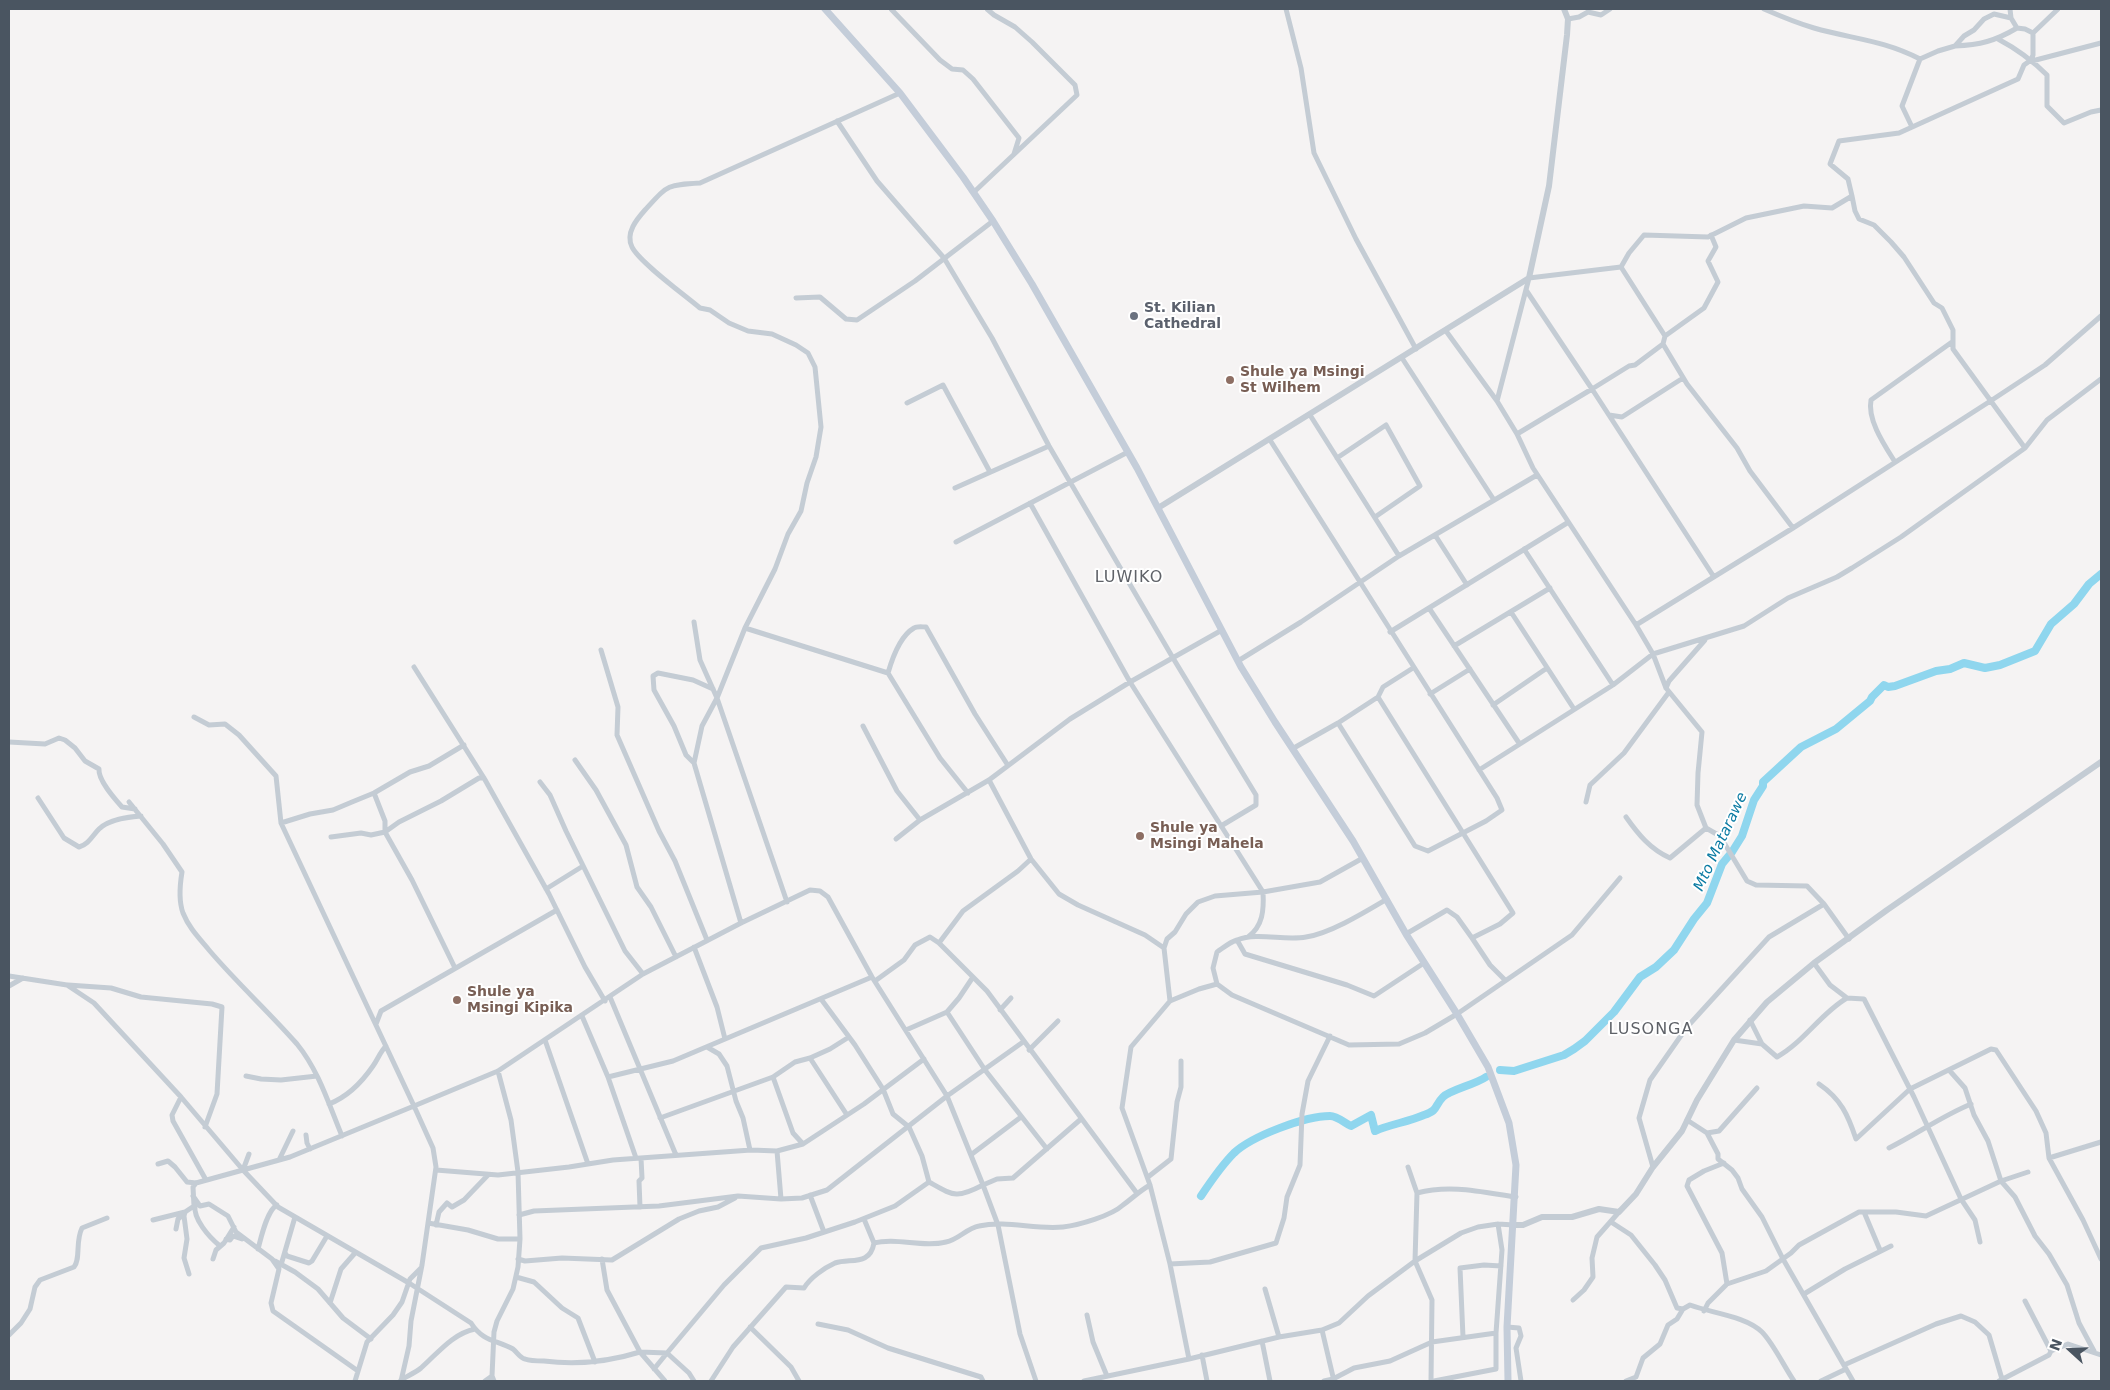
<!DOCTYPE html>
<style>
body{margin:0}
#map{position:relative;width:2110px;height:1390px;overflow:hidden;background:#f5f3f3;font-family:"DejaVu Sans",sans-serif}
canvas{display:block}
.frame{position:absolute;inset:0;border:10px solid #4a5561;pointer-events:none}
.north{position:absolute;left:2045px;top:1325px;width:50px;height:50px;-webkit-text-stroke:4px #fff;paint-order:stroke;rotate:290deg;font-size:14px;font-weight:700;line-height:20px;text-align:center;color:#4a5561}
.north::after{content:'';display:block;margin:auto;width:18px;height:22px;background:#4a5561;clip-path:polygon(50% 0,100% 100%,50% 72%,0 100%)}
</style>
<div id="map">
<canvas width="2110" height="1390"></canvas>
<div class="frame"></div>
<div class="north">N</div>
</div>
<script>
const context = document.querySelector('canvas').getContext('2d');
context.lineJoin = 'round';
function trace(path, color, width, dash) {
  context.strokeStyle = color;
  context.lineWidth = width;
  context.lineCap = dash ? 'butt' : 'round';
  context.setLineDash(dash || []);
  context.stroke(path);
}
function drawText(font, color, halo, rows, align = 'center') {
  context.font = font + ' "DejaVu Sans",sans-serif';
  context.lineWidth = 4;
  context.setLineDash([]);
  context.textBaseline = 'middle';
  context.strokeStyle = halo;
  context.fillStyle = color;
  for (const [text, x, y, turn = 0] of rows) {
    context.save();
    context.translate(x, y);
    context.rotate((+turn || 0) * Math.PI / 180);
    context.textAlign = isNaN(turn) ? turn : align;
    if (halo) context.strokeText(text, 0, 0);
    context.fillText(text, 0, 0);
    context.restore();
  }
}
const river = new Path2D(`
 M 1500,1070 L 1514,1071 L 1564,1055 L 1574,1049 L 1585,1041 L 1614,1012 L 1640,977 L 1656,967 L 1674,950 L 1694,919 L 1707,903 L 1722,864 L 1732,852 L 1742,836 L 1754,800 L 1763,786 L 1763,782 L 1801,747 L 1836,729 L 1870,701 L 1872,697 L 1884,685 L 1888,687 L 1895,686 L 1936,671 L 1950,669 L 1964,663 L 1985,668 L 2000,665 L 2035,651 L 2051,624 L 2074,604 L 2089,584 L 2101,574
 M 1201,1196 C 1211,1181 1221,1166 1234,1153 C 1252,1136 1305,1116 1330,1116 C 1337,1116 1345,1123 1351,1126 L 1371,1115 L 1375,1131 C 1391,1124 1408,1122 1424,1115 C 1439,1110 1434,1106 1443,1097 C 1450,1090 1474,1085 1486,1077`);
const minor = new Path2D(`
 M 891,9 L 940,60 L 952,69 L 963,70 L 973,79 L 1019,138 L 1014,154
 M 1286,9 L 1301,68 L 1314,153 L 1356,239 L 1416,349
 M 1764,9 C 1780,16 1797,23 1814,28 C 1853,39 1883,40 1920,59 L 1902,106 L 1912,127
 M 1568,19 L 1579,17 L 1588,12 L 1601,15 L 1610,9
 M 2033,33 L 2058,9
 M 1998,39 C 2015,48 2034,62 2047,75 L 2047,106 L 2064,123 L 2091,112 L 2101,110
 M 1955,46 C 1980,45 1995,41 2017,28
 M 1920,59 L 1938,51 L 1955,46 L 1964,36 L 1974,30 L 1984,19 L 1994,14 L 2011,18
 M 2032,61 L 2101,43
 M 837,121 L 877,181 L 944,258 L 992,338 L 1049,446 L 1173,658 L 1256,795 L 1256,805 L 1221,826
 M 974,192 L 1077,95 L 1075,85 L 1032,42 L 1015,27 L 994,15 L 987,9
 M 1852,196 L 1855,211 L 1859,219 L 1874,225 L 1891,242 L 1904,257 L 1934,303 L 1942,308 L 1953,330 L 1953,349 L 2025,448
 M 1526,290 L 1592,389 L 1629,366 L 1635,365 L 1663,344 L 1665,336 L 1621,267
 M 796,298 L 820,297 L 846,319 L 857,320 L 915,281 L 993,221
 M 1446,331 L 1497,401 L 1517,434 L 1533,468 L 1636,625 L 1653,654 L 1666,688 L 1702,732 L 1698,773 L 1697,805 L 1706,828
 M 1665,336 L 1704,308 L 1718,282 L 1708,261 L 1716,247 L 1711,235
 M 1663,344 L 1687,384 L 1737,448 L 1750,471 L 1793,528
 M 1402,358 L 1494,500
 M 1497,401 L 1529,278 L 1621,267 L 1629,253 L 1644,235 L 1708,237 L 1746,218 L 1804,206 L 1832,208 L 1852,196 L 1848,179 L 1830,164 L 1839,141 L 1899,133 L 2018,79 L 2024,65 L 2031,60 L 2033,55 L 2033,33 L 2025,29 L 2017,28 L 2011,18 L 2010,9
 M 907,403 L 943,385 L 990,472
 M 1310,415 L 1399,556
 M 1609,415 L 1622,417 L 1683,378
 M 1517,434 L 1592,389 L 1714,577
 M 1270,440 L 1497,798 L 1502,810 L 1486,821 L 1428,851 L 1415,846 L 1338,723
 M 1337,458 L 1386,425 L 1420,486 L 1375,517
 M 1895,462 C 1885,446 1867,420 1871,400 L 1952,342
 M 955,488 L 1049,446
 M 1030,503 L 1130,682 L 1263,892 C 1264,910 1263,926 1248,937
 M 1435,535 L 1467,585
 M 956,542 L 1128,452
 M 1524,549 L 1613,685
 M 1429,608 L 1519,743
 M 1511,612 L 1574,709
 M 694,622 L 700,660 L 717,698 L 787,902
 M 1636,625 L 1793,528 L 1992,400 L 2045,365 L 2101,316
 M 745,628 L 888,673 L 940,758 L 968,793
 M 1390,632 L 1567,523
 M 1454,646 L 1550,588
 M 601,650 L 618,707 L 617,735 L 659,831 L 675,861 L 707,940
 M 1238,661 L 1301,622 L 1399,556 L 1537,475
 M 414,667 L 484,778 L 549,894 L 585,967 L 605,1001
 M 888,673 C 892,659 900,636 914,628 C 917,626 922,627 926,627 L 975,714 L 1007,764
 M 1666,688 L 1669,681 L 1705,640
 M 1430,694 L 1470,669
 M 1378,697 L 1513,913 L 1500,924 L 1472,938 L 1490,965 L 1505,980
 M 1493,705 L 1547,668
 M 194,717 L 209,725 L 225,724 L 239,735 L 276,776 L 281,823 L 414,1106 L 498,1071 L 643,974 L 741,923 L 810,890 L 820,891 L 828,897 L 872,977 L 947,1096 L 983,1185 L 997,1179 L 1013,1178 L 1081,1119
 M 863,726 L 897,791 L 920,820
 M 9,742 L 45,744 L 59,738 L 65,740 L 75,748 L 85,761 L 99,769 C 98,780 114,798 122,807 L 135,809
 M 1292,749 L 1338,723 L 1378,697 L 1383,687 L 1413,668
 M 575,760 L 596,790 L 626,845 L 637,887 L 651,907 L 676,957
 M 694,763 L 686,755 L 674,726 L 654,690 L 653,676 L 658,673 L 693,680 L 713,689
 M 1479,770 L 1613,685 L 1653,654 L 1744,626 L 1788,598 L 1837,577 L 1852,568 L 1901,537 L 2025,448 L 2047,420 L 2101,379
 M 989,780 L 1031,859 L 1059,894 L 1078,905 L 1145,935 L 1164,948 L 1170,1001
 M 540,782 L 550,795 L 566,831 L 625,951 L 643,974
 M 374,793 L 385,821 L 385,832 L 412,880 L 455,968
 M 38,798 L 64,838 L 79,847 C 89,844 92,836 99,829 C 109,819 128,817 141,816
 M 129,802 L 163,844 L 182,872 C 180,884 179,902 183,913 C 189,928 199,938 209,950 C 237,983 269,1012 297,1044 C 319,1071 329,1105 342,1136
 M 1586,802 L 1590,785 L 1624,753 L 1669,692
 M 1626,817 C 1638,834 1650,849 1670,858 L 1706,828 L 1720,836 L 1747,881 L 1756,885 L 1807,886 L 1824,904 L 1849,939
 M 281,823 L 310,814 L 333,810 L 352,802 L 374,793 L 410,772 L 429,766 L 464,745
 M 331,837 L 361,833 L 371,835 L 385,832 L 399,822 L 441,801 L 479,778 L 484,778
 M 896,839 L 920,820 L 989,780 L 1070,719 L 1130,682 L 1222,630
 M 546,889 L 583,866
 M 1387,899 C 1365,912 1331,933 1306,937 C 1284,941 1258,932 1237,940 C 1230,942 1223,948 1217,952 L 1213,968 L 1217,984 L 1232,995 L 1349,1045 L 1399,1044 L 1425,1033 L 1457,1014 L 1572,935 L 1620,878
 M 741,923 L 694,763 L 702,726 L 717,698 L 745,628 L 775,569 L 788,534 L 801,511 L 807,483 L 816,457 L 821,427 L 815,367 L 808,353 L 796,345 L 772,334 L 748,331 L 729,323 L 710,310 L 700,308 C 686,296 639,262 632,247 C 625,233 637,219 645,210 C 668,185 666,185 700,183 L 900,93
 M 1406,934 L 1447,910 L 1457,917 L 1472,938
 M 1237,940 L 1245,954 L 1347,985 L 1374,996 L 1424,963
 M 939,943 L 963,911 L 1018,871 L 1031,859
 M 694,947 L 717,1007 L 725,1039
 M 1164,948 L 1167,939 L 1175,932 L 1186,914 L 1198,902 L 1215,896 L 1263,892 L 1320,882 L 1363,858
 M 1814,963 L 1830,985 L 1847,998 L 1864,999 L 1914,1097 L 1961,1199 L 1975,1220 L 1980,1242
 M 9,976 L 67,985 L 94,1003 L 181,1097 L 243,1170 L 278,1207 L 409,1283 L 471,1323 C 483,1342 497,1340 513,1349 C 517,1352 520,1358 525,1359 C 530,1361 538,1361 544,1361 C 577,1365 608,1362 640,1352 L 665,1381
 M 875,981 L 904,960 L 915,945 L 930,937 L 939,943 L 987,991 L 1136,1192
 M 68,985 L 111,988 L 141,997 L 212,1004 L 222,1007 L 217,1094 L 205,1127
 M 9,986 L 23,978
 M 610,997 L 676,1155
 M 821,999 L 855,1045 L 883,1089 L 893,1114 L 909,1127 L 922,1156 L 929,1182
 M 1000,1010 L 1011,998
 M 947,1012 L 959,998 L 973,977
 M 582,1016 L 608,1077 L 636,1158
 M 1750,1020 L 1762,1044
 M 376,1024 L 381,1011 L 557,910
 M 906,1030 L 947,1012 L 985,1070 L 1047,1149
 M 545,1040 L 588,1164
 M 1734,1040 L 1762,1044 L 1777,1057 C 1804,1042 1821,1013 1847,998
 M 707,1047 L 719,1054 L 727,1066 L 736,1101 L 743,1118 L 750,1150
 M 1029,1050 L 1058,1021
 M 810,1058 L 847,1115
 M 1949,1070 L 1965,1088 L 1974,1115 L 1988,1141 L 2001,1181 L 2015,1197 L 2035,1236 L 2049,1254 L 2067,1285 L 2079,1323 L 2094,1351
 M 246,1076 L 261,1079 L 281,1080 L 317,1076
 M 608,1077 L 673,1061 L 872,977
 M 773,1077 L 795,1062 L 810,1058 L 830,1049 L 849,1037
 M 1819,1084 C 1841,1099 1848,1115 1856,1139 L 1910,1089 L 1991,1049 L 1996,1050 L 2036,1111 L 2046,1133 L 2049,1158 L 2083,1220 L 2101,1259
 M 181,1097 L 172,1115 L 173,1121 L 206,1180
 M 329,1104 C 347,1097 362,1082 373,1066 C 378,1059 380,1052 386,1046
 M 660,1118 L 773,1077 L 793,1133 L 803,1144
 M 1687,1120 L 1707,1133 L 1719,1131 L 1757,1088
 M 1707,1133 L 1718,1154 L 1718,1159 L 1732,1170 L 1738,1178 L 1742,1189 L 1762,1217 L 1783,1259 L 1853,1381
 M 306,1135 L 307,1143 L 310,1149
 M 1889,1148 C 1917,1134 1942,1116 1971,1104
 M 777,1151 L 781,1199
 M 972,1154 L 1021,1117
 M 2049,1158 L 2101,1142
 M 279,1160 L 293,1131
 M 1724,1163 L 1704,1171 L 1689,1180 L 1687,1186 L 1722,1253 L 1727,1284
 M 158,1164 L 168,1161 L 175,1167 L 187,1182 L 196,1183 L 290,1157 L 414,1106 L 433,1148 L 436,1167 L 422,1265 L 411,1321 L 409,1346 L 401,1381
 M 1408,1167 L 1417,1193 L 1415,1261 L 1432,1300 L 1431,1381
 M 1653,1167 L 1639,1118 L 1650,1080 L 1687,1027 L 1769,937 L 1824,904
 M 243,1170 L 249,1154
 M 436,1170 L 498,1175 L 569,1167 L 613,1160 L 751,1150 L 777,1151 L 803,1144 L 864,1104 L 924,1059
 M 1148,1177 L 1171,1159 L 1177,1102 L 1181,1087 L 1181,1061
 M 1417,1193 C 1450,1184 1482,1192 1516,1197
 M 810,1195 L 824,1232
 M 193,1196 L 200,1206 L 209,1204 L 228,1216 L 236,1232 L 272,1259 L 279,1269 L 271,1303 L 273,1311 L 358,1371
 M 195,1205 C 193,1219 209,1237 220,1246
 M 640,1207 L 639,1181 L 642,1178 L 641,1158
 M 1864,1212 L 1880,1250
 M 519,1215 L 534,1211 L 659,1206 L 738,1196 L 781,1199 L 802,1198 L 827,1190 L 947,1096 L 1023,1042
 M 864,1219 L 874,1243
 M 153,1220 L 185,1212
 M 1611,1222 L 1631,1235 L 1655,1265 L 1665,1280 L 1677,1308 L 1683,1309
 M 428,1223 L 468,1230 L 498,1239 L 520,1239
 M 436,1225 L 439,1212 L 447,1203 L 452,1207 L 464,1200 L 488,1175
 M 176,1229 L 178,1219 L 185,1213
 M 226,1239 L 230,1240 L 233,1236 L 242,1239
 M 258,1249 C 261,1238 267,1210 277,1205
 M 285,1253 L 287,1256 L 309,1263 L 312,1261 L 327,1236
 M 213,1259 L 216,1250 L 224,1243 L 234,1227
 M 518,1259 L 525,1261 L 562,1258 L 612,1260 L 679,1219 L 699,1211 L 718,1207 L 735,1198
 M 602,1259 L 607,1290 L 640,1352 L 667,1353 L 724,1285 L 761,1248 L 806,1238 L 855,1222 L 895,1206 L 929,1182 C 954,1196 956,1199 983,1185 L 998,1225 L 1020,1334 L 1036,1381
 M 275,1261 L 295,1272 L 318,1289 L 343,1318 L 371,1339
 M 1170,1264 L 1210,1262 L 1276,1243 L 1284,1218 L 1287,1197 L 1300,1165 L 1302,1114 L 1308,1081 L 1330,1036
 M 281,1265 L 295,1217
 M 189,1274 L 184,1258 L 187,1239 L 184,1216 L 185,1212 L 194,1206 L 193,1187 L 196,1183
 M 516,1277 L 534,1282 L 562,1308 L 578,1318 L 595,1362
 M 1265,1289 L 1279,1337
 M 1804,1294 L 1845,1269 L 1891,1246
 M 1573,1300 L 1584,1290 L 1593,1277 L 1592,1258 L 1597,1237 L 1619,1212
 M 2025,1301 L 2051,1351 L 2068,1344 L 2101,1355
 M 330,1303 L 341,1269 L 355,1253
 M 1704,1311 L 1708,1303 L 1727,1284 L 1766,1271 L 1791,1253 L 1799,1245 L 1859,1212 L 1896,1212 L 1926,1216 L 2001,1181 L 2028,1172
 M 1087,1315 L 1093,1342 L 1107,1376
 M 818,1324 L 848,1330 L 888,1348 L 981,1377 L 983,1381
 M 750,1327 L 791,1367 L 799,1381
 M 1507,1327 L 1519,1328 L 1521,1336 L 1516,1348 L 1521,1381
 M 1322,1330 L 1334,1381
 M 9,1335 L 21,1323 L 30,1309 L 35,1287 L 40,1280 L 74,1267 C 81,1258 75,1242 82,1228 L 107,1218
 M 1463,1337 L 1460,1268 L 1484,1265 L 1501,1266
 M 1262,1341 L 1270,1381
 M 1202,1355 L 1207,1381
 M 1189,1359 L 1170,1264 L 1150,1185 L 1122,1108 L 1131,1047 L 1170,1001 L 1199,989 L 1217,984
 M 1844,1365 L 1936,1324 L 1961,1316 L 1975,1322 L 1989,1335 L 2002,1379
 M 654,1369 L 667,1353 L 689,1373 L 694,1381
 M 401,1380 C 407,1376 415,1373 421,1368 C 438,1353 452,1334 475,1329
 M 355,1381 L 367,1342 L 393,1315 L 402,1302 L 410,1279 L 421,1268
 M 485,1381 L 492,1376
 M 494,1381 L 492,1376 L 494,1332 L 497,1321 L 513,1289 L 518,1267 L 520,1239 L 518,1172 L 511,1120 L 498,1071
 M 711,1381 L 733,1347 L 786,1287 L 804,1288 C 810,1278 824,1268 835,1263 C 851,1258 870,1266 874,1243 C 897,1237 922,1248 946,1242 C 958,1240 967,1228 979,1226 C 1007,1220 1035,1230 1063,1227 C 1079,1225 1111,1216 1123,1205 C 1134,1197 1138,1192 1150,1185
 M 1084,1381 L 1189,1359 L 1279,1337 L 1322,1330 L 1339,1323 L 1368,1296 L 1415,1261 L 1461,1233 L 1478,1227 L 1498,1224 L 1514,1225
 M 1324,1381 L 1333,1379 L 1354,1368 L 1390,1361 L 1432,1342 L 1496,1333
 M 1434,1381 L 1496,1369 L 1496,1333 L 1502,1250 L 1498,1224
 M 1626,1381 L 1636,1377 L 1643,1358 L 1660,1344 L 1668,1325 L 1677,1319 L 1683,1309 L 1690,1305 C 1711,1313 1746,1316 1762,1332 C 1773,1343 1785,1368 1794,1381
 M 1821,1381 L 1846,1369
 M 1999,1381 L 2049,1355 L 2051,1351`);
const tertiary = new Path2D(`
 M 1158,508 L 1529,278 L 1549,186 L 1567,35 L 1568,19 L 1564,9
 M 1514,1225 L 1523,1225 L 1542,1217 L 1572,1217 L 1599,1209 L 1619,1212 L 1636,1194 L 1653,1167 L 1682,1131 L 1697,1100 L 1734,1040 L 1767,1002 L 1814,963 L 1887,910 L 2101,762`);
const secondary = new Path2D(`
 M 825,9 L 900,93 L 963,177 L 993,221 L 1032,284 L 1137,468 L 1241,667 L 1275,722 L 1353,841 L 1406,934 L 1457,1014 L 1488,1067 L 1509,1123 L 1516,1165 L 1507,1327 L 1508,1381`);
const markers = [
 [1134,316,5,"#6b7280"],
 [1230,380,5,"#8d6e63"],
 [1140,836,5,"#8d6e63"],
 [457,1000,5,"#8d6e63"]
];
const worshipNames = [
 ["St. Kilian",1144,308],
 ["Cathedral",1144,324]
];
const educationNames = [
 ["Shule ya Msingi",1240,372],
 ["St Wilhem",1240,388],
 ["Shule ya",1150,828],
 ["Msingi Mahela",1150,844],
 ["Shule ya",467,992],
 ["Msingi Kipika",467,1008]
];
const waterNames = [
 ["Mto Matarawe",1721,842,-65]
];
const quarterNames = [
 ["LUWIKO",1129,578],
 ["LUSONGA",1651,1030]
];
trace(river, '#8fd6ee', 8);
trace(minor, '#c4ccd4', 5);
trace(tertiary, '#c4ccd4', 6);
trace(secondary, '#c4cdd9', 7);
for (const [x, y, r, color] of markers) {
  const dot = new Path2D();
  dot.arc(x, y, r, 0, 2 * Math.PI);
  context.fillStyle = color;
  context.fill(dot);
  trace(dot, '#fff', 2);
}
drawText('bold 14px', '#5b616d', '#fff', worshipNames, 'left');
drawText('bold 14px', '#785e54', '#fff', educationNames, 'left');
drawText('italic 15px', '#0b7ba3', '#fff', waterNames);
context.letterSpacing = '1px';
drawText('16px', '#5f6268', '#fff', quarterNames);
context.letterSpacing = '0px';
</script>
